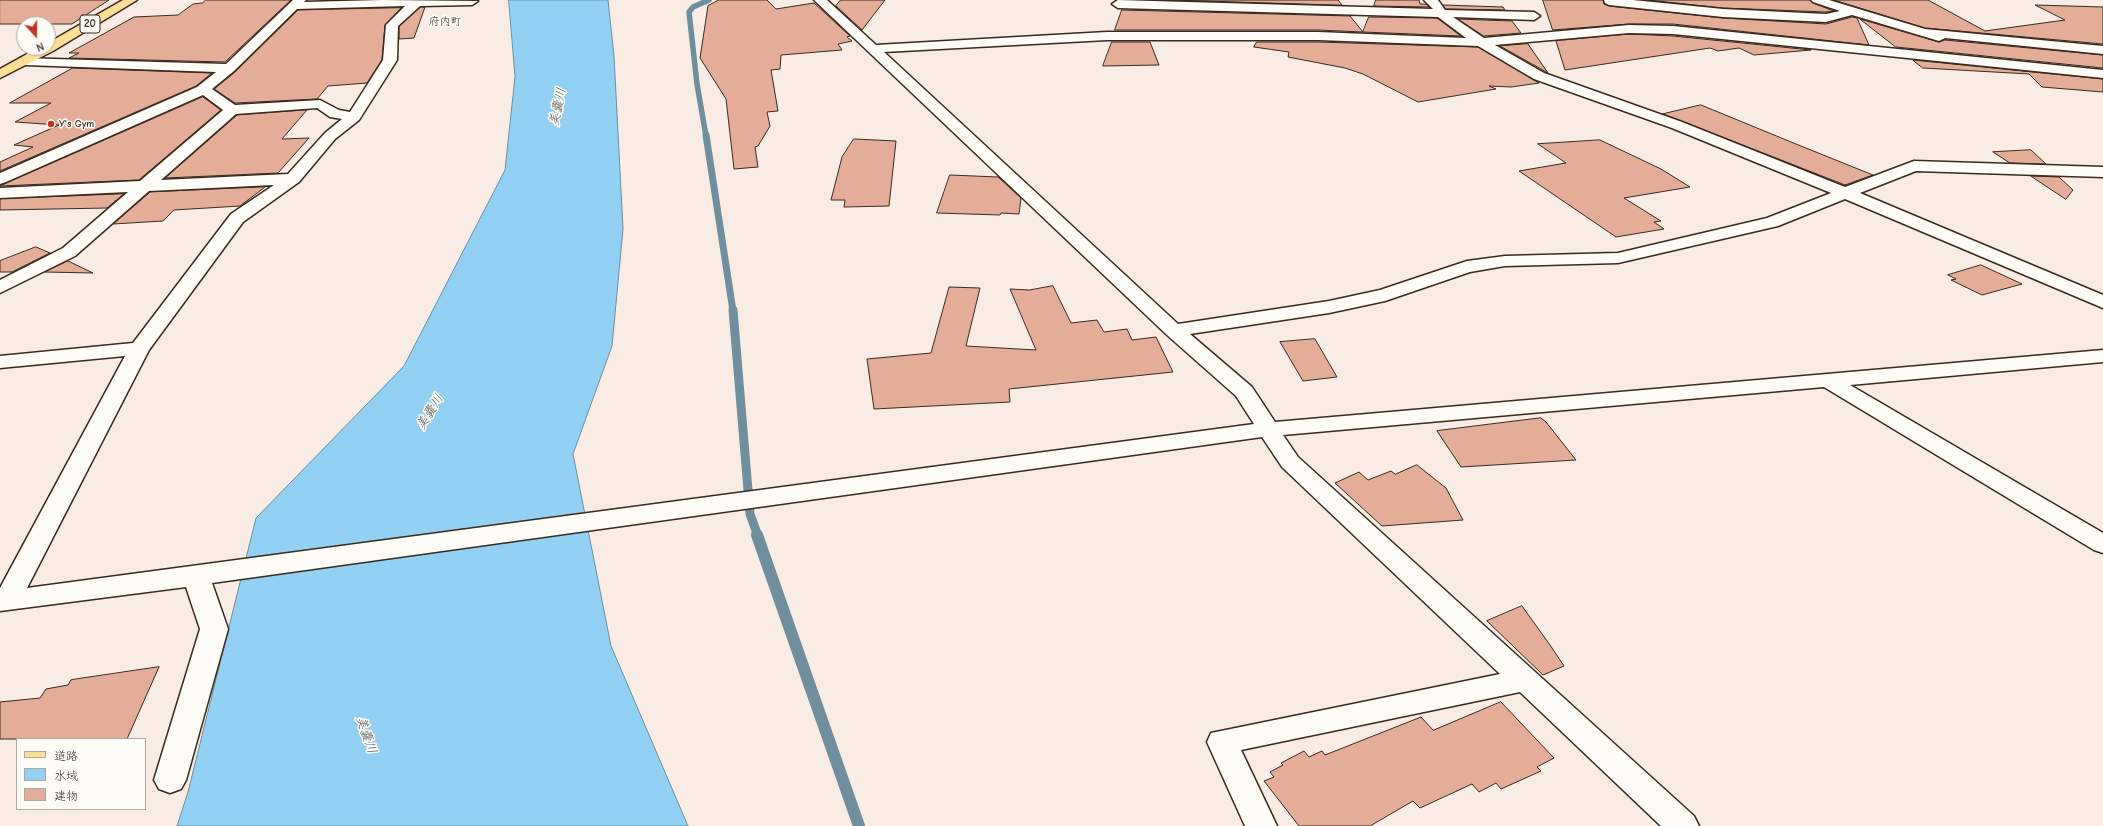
<!DOCTYPE html>
<meta charset="utf-8">
<style>
body{margin:0}
#map{position:relative;width:2103px;height:826px;overflow:hidden;background:#f8ece4;font-family:"Comic Neue","Klee One",sans-serif}
canvas{display:block}
.legend{position:absolute;left:16px;top:738px;width:130px;height:72px;box-sizing:border-box;background:#fdfcf7;border:1px solid #afa8a0;margin:0;padding:5px 7px;list-style:none;font-size:12px;color:#3b2a1e}
.legend li{display:flex;align-items:center;gap:8px;height:20px}
.legend b{width:20px;border:1px solid #afa8a0}
.north{position:absolute;left:16px;top:16px;width:40px;height:40px;box-sizing:border-box;background:#fdfcf7;border:1px solid #afa8a0;border-radius:50%;rotate:159deg;font-size:11px;font-weight:700;line-height:16px;text-align:center;color:#3b2a1e}
.north::after{content:'';display:block;margin:auto;width:14px;height:18px;background:#c8321e;clip-path:polygon(50% 0,100% 100%,50% 72%,0 100%)}
</style>
<div id="map">
<canvas width="2103" height="826"></canvas>
<ul class="legend">
<li><b style="height:5px;background:#fcde96"></b>道路</li>
<li><b style="height:11px;background:#92d1f3"></b>水域</li>
<li><b style="height:11px;background:#e3ad98"></b>建物</li>
</ul>
<div class="north">N</div>
</div>
<script>
const context = document.querySelector('canvas').getContext('2d');
context.lineJoin = 'round';
function paint(path, color) {
  context.fillStyle = color;
  context.fill(path, 'evenodd');
}
function trace(path, color, width, dash) {
  context.strokeStyle = color;
  context.lineWidth = width;
  context.lineCap = dash ? 'butt' : 'round';
  context.setLineDash(dash || []);
  context.stroke(path);
}
function drawText(font, color, halo, rows, align = 'center') {
  context.font = font + ' "Comic Neue","Klee One",sans-serif';
  context.lineWidth = 3;
  context.setLineDash([]);
  context.textBaseline = 'middle';
  context.strokeStyle = halo;
  context.fillStyle = color;
  for (const [text, x, y, turn = 0] of rows) {
    context.save();
    context.translate(x, y);
    context.rotate((+turn || 0) * Math.PI / 180);
    context.textAlign = isNaN(turn) ? turn : align;
    if (halo) context.strokeText(text, 0, 0);
    context.fillText(text, 0, 0);
    context.restore();
  }
}
const water = new Path2D(`
 M 509,0 L 608,0 L 614,56 L 623,229 L 612,346 L 573,454 L 611,646 L 688,826 L 177,826 L 188,792 L 256,518 L 404,366 L 505,170 L 515,77 Z`);
const streamFar3 = new Path2D(`
 M 706,136 L 697,84 L 689,12 L 693,7 L 709,0`);
const streamFar2 = new Path2D(`
 M 706,135 L 733,311`);
const streamFar1 = new Path2D(`
 M 733,310 L 750,514 L 758,536`);
const stream = new Path2D(`
 M 757,535 L 859,826`);
const building = new Path2D(`
 M 0,0 L 109,0 L 72,24 L 0,24 Z
 M 206,0 L 291,0 L 225,62 L 69,58 L 79,53 L 69,53 L 134,17 L 178,15 L 193,4 L 202,3 Z
 M 719,0 L 767,0 L 776,9 L 814,3 L 850,36 L 847,37 L 852,41 L 838,44 L 842,50 L 781,55 L 780,69 L 771,70 L 778,111 L 767,112 L 770,126 L 758,146 L 755,147 L 758,167 L 734,169 L 726,99 L 700,58 L 708,6 Z
 M 841,0 L 885,0 L 862,30 L 836,6 Z
 M 1171,0 L 1338,0 L 1342,5 Z
 M 1376,0 L 1419,0 L 1420,4 L 1426,4 L 1429,7 L 1374,6 Z
 M 1543,0 L 1603,0 L 1604,4 L 1609,6 L 1723,18 L 1826,24 L 1852,17 L 1857,18 L 1869,45 L 1673,24 L 1629,24 L 1553,30 Z
 M 1648,0 L 1810,0 L 1813,3 L 1834,11 L 1826,12 L 1723,8 Z
 M 1834,0 L 1928,0 L 1985,31 L 2065,20 L 2035,5 L 2103,7 L 2103,44 L 1925,28 Z
 M 1443,5 L 1503,7 L 1505,10 L 1446,9 Z
 M 421,7 L 425,7 L 414,38 L 399,39 L 399,27 Z
 M 401,8 L 385,25 L 382,60 L 367,83 L 328,86 L 317,99 L 235,103 L 214,89 L 235,72 L 298,10 Z
 M 1122,10 L 1350,16 L 1363,32 L 1318,30 L 1115,30 Z
 M 1369,17 L 1437,18 L 1461,36 L 1363,32 Z
 M 1458,19 L 1512,21 L 1521,33 L 1484,36 Z
 M 1860,19 L 1939,42 L 1945,40 L 2103,55 L 2103,68 L 1896,47 Z
 M 1629,34 L 1673,36 L 1811,50 L 1754,55 L 1739,48 L 1718,51 L 1710,48 L 1565,70 L 1556,41 Z
 M 1112,42 L 1150,42 L 1159,65 L 1103,66 Z
 M 1257,42 L 1318,42 L 1478,47 L 1539,83 L 1511,87 L 1489,86 L 1496,89 L 1418,102 L 1363,74 L 1345,68 L 1288,57 L 1289,52 L 1254,47 Z
 M 1528,44 L 1548,73 L 1500,46 Z
 M 1913,60 L 2103,79 L 2103,92 L 2042,87 L 2029,74 L 1923,68 Z
 M 73,68 L 212,73 L 196,86 L 0,171 L 0,162 L 33,147 L 14,145 L 59,125 L 15,122 L 51,103 L 10,103 Z
 M 203,97 L 221,110 L 139,180 L 0,186 Z
 M 1701,105 L 1796,144 L 1873,175 L 1845,185 L 1663,114 Z
 M 307,110 L 282,139 L 309,138 L 278,173 L 165,178 L 237,115 Z
 M 854,139 L 896,141 L 889,206 L 844,207 L 845,200 L 831,200 L 842,157 Z
 M 1600,140 L 1661,169 L 1690,187 L 1624,198 L 1661,221 L 1654,222 L 1664,229 L 1616,237 L 1519,171 L 1566,163 L 1538,144 Z
 M 2031,150 L 2046,164 L 2010,163 L 1993,152 Z
 M 950,175 L 998,177 L 1021,198 L 1019,214 L 1001,213 L 1000,215 L 937,213 Z
 M 2031,176 L 2059,177 L 2073,190 L 2066,199 Z
 M 265,187 L 240,206 L 174,210 L 163,221 L 113,224 L 150,192 Z
 M 124,194 L 107,208 L 0,210 L 0,199 Z
 M 36,247 L 50,253 L 12,272 L 0,272 L 0,261 Z
 M 68,261 L 93,273 L 45,272 Z
 M 1981,265 L 2022,284 L 1982,295 L 1951,280 L 1956,279 L 1948,275 Z
 M 1053,286 L 1071,323 L 1097,320 L 1104,332 L 1127,329 L 1132,340 L 1156,337 L 1173,372 L 1009,389 L 1010,402 L 874,409 L 867,359 L 931,353 L 949,287 L 980,288 L 966,346 L 1036,350 L 1010,289 L 1029,290 Z
 M 1315,339 L 1337,377 L 1303,381 L 1280,342 Z
 M 1541,418 L 1546,422 L 1576,460 L 1461,467 L 1437,431 Z
 M 1417,465 L 1446,488 L 1463,520 L 1382,526 L 1335,483 L 1359,472 L 1368,480 L 1391,471 L 1395,474 Z
 M 1522,606 L 1550,645 L 1564,666 L 1543,675 L 1487,621 Z
 M 159,667 L 127,739 L 0,739 L 0,702 L 40,698 L 46,689 L 68,685 L 71,680 Z
 M 1501,702 L 1554,758 L 1537,767 L 1541,771 L 1501,789 L 1496,783 L 1479,792 L 1472,784 L 1420,808 L 1413,801 L 1370,826 L 1299,826 L 1264,781 L 1274,777 L 1270,772 L 1283,765 L 1281,763 L 1304,751 L 1309,757 L 1322,751 L 1325,755 L 1421,717 L 1433,730 Z`);
const minor = new Path2D(`
 M 293,0 L 306,0 L 304,2 L 382,0 L 478,1 L 472,5 L 420,6 L 398,26 L 397,60 L 359,120 L 335,139 L 299,182 L 243,222 L 149,350 L 27,588 L 1254,424 L 1236,396 L 1167,335 L 814,0 L 827,0 L 876,45 L 1107,32 L 1318,32 L 1466,38 L 1438,17 L 1118,8 L 1112,4 L 1118,0 L 1433,9 L 1424,0 L 1438,0 L 1445,10 L 1534,12 L 1540,16 L 1534,20 L 1453,17 L 1484,38 L 1629,25 L 1673,26 L 2103,70 L 2103,78 L 1673,34 L 1629,33 L 1495,45 L 1544,73 L 1682,122 L 1845,187 L 1914,161 L 2103,167 L 2103,177 L 1916,171 L 1860,193 L 2103,295 L 2103,308 L 1845,199 L 1778,226 L 1618,263 L 1505,266 L 1470,272 L 1385,301 L 1329,313 L 1190,334 L 1252,387 L 1275,422 L 2103,350 L 2103,362 L 1850,385 L 2103,533 L 2103,553 L 2094,550 L 1824,387 L 1283,435 L 1298,457 L 1694,816 L 1699,826 L 1661,826 L 1520,692 L 1241,750 L 1277,826 L 1245,826 L 1207,742 L 1211,733 L 1500,674 L 1282,467 L 1262,437 L 212,583 L 228,629 L 186,780 L 181,789 L 170,793 L 159,789 L 154,780 L 200,629 L 186,587 L 0,611 L 0,588 L 125,356 L 0,368 L 0,356 L 133,343 L 231,214 L 274,185 L 149,191 L 75,256 L 0,293 L 0,280 L 63,248 L 128,192 L 0,198 L 0,188 L 140,181 L 223,110 L 203,95 L 6,182 L 0,184 L 0,173 L 197,87 L 216,72 L 25,65 L 18,61 L 20,58 L 226,64 ZM 405,6 L 386,25 L 383,60 L 350,112 L 339,110 L 320,100 L 235,105 L 212,89 L 234,71 L 297,9 ZM 1107,40 L 1318,40 L 1478,46 L 1534,79 L 1672,128 L 1831,193 L 1767,218 L 1618,253 L 1505,256 L 1467,261 L 1380,290 L 1329,301 L 1178,324 L 884,52 ZM 317,108 L 330,117 L 342,119 L 325,133 L 288,174 L 161,180 L 236,114 Z
 M 1604,0 L 1633,0 L 1723,9 L 1826,14 L 1840,11 L 1813,2 L 1811,0 L 1829,0 L 1925,29 L 2103,46 L 2103,54 L 1945,38 L 1939,41 L 1852,15 L 1826,22 L 1723,17 L 1609,5 L 1605,3 Z`);
const major = new Path2D(`
 M 123,0 L 137,0 L 53,51 L 0,78 L 0,69 L 38,48 L 48,48 L 48,43 Z`);
const markers = [
 [51,124,4,"#c8321e"]
];
const farPoinames = [
 ["Y's Gym",59,124]
];
const farNeighbourhoodnames = [
 ["府内町",445,22]
];
const shields = [
 [90,24,20]
];
const shieldNames = [
 ["20",90,24]
];
const waterNames = [
 ["美嚢川",558,107,-78],
 ["美嚢川",430,412,-58],
 ["美嚢川",366,735,71]
];
paint(water, '#92d1f3');
trace(water, '#6f8e9e', 1);
trace(streamFar3, '#6f8e9e', 5.5);
trace(streamFar2, '#6f8e9e', 7);
trace(streamFar1, '#6f8e9e', 9);
trace(stream, '#6f8e9e', 12);
paint(building, '#e3ad98');
trace(building, '#3b2a1e', 1);
trace(minor, '#3b2a1e', 3);
trace(major, '#3b2a1e', 3);
paint(minor, '#fdfcf7');
paint(major, '#fcde96');
for (const [x, y, r, color] of markers) {
  const dot = new Path2D();
  dot.arc(x, y, r, 0, 2 * Math.PI);
  context.fillStyle = color;
  context.fill(dot);
  trace(dot, '#fdfcf7', 1.5);
}
drawText('bold 10px', '#3b2a1e', '#fdfcf7', farPoinames, 'left');
drawText('11px', '#3b2a1e', '#fdfcf7', farNeighbourhoodnames);
for (const [x, y, w] of shields) {
  const box = new Path2D();
  box.roundRect(x - w / 2, y - 9, w, 18, 3);
  context.fillStyle = '#fdfcf7';
  context.fill(box);
  trace(box, '#3b2a1e', 1);
}
drawText('bold 11px', '#3b2a1e', null, shieldNames);
drawText('italic 13px', '#555c5e', '#fdfcf7', waterNames);
</script>
